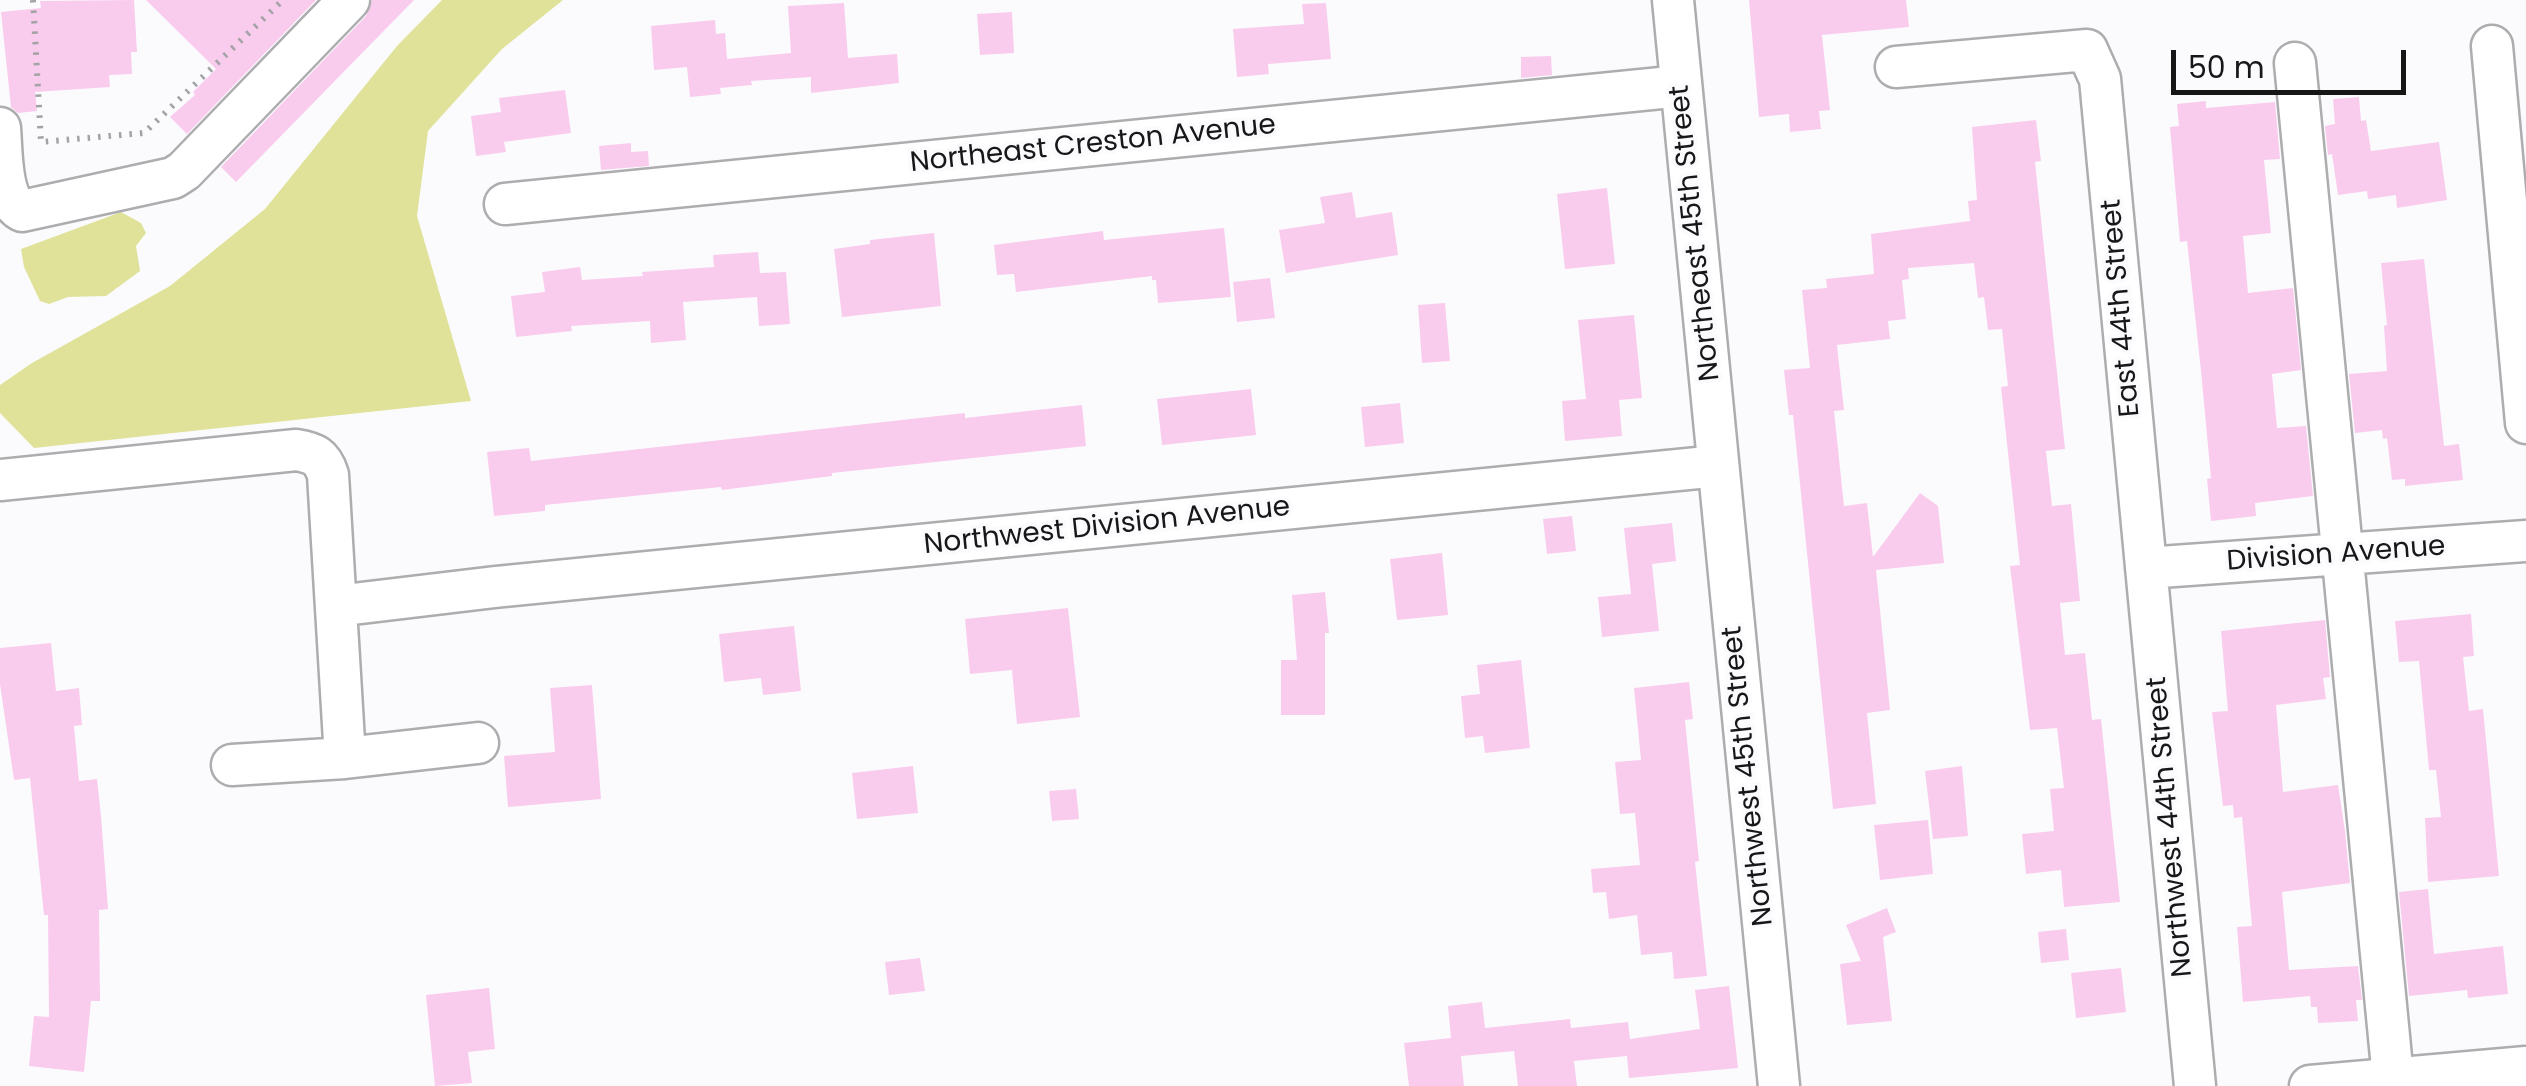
<!DOCTYPE html>
<style>
body{margin:0}
#map{position:relative;width:2526px;height:1086px;overflow:hidden;background:#fbfbfe;font-family:Poppins,sans-serif}
canvas{display:block}
.scale{position:absolute;left:2171px;top:50px;width:235px;height:45px;box-sizing:border-box;border:5px solid #171718;border-top:0;padding-left:12px;font-size:30px;line-height:35px;white-space:nowrap;color:#171718;-webkit-text-stroke:8px #fbfbfe;paint-order:stroke}
</style>
<div id="map">
<canvas width="2526" height="1086"></canvas>
<div class="scale">50 m</div>
</div>
<script>
const context = document.querySelector('canvas').getContext('2d');
context.lineJoin = 'round';
function paint(path, color) {
  context.fillStyle = color;
  context.fill(path, 'evenodd');
}
function trace(path, color, width, dash) {
  context.strokeStyle = color;
  context.lineWidth = width;
  context.lineCap = dash ? 'butt' : 'round';
  context.setLineDash(dash || []);
  context.stroke(path);
}
function drawText(font, color, halo, rows, align = 'center') {
  context.font = font + ' Poppins,sans-serif';
  context.lineWidth = 8;
  context.setLineDash([]);
  context.textBaseline = 'middle';
  context.strokeStyle = halo;
  context.fillStyle = color;
  for (const [text, x, y, turn = 0] of rows) {
    context.save();
    context.translate(x, y);
    context.rotate((+turn || 0) * Math.PI / 180);
    context.textAlign = isNaN(turn) ? turn : align;
    if (halo) context.strokeText(text, 0, 0);
    context.fillText(text, 0, 0);
    context.restore();
  }
}
const green = new Path2D(`
 M 442,0 L 563,0 L 502,49 L 428,131 L 417,216 L 471,401 L 34,448 L 0,413 L 0,385 L 32,363 L 170,286 L 265,209 L 397,46 Z
 M 121,212 L 141,223 L 146,233 L 136,246 L 140,271 L 106,296 L 68,297 L 49,304 L 40,301 L 24,267 L 21,249 Z`);
const building = new Path2D(`
 M 134,0 L 137,52 L 131,52 L 132,74 L 109,75 L 110,87 L 35,92 L 37,111 L 18,113 L 11,107 L 1,12 L 41,8 L 40,1 Z
 M 146,0 L 316,0 L 187,134 L 170,117 L 195,95 L 193,92 L 216,69 Z
 M 372,0 L 414,0 L 236,182 L 221,167 L 366,16 Z
 M 1749,0 L 1906,0 L 1909,27 L 1822,35 L 1830,110 L 1819,111 L 1821,129 L 1790,132 L 1789,114 L 1759,117 Z
 M 844,3 L 848,58 L 897,54 L 899,83 L 811,93 L 811,77 L 751,81 L 752,85 L 720,88 L 721,94 L 690,97 L 687,67 L 654,70 L 651,26 L 715,20 L 716,34 L 725,33 L 727,59 L 791,53 L 788,6 Z
 M 1326,3 L 1331,59 L 1268,64 L 1269,74 L 1237,77 L 1233,29 L 1304,24 L 1302,4 Z
 M 1012,12 L 1014,53 L 980,55 L 977,14 Z
 M 1551,56 L 1552,75 L 1521,78 L 1521,57 Z
 M 565,90 L 571,133 L 504,142 L 506,152 L 476,156 L 471,116 L 501,112 L 499,98 Z
 M 2359,97 L 2361,121 L 2366,120 L 2371,151 L 2439,142 L 2447,200 L 2397,208 L 2396,195 L 2368,199 L 2367,191 L 2338,195 L 2332,154 L 2328,155 L 2325,126 L 2335,124 L 2333,99 Z
 M 2206,101 L 2206,108 L 2275,102 L 2280,159 L 2264,160 L 2271,233 L 2243,236 L 2248,293 L 2293,288 L 2301,370 L 2272,374 L 2277,428 L 2306,426 L 2313,496 L 2255,503 L 2256,516 L 2211,521 L 2207,479 L 2211,478 L 2201,371 L 2187,241 L 2180,242 L 2170,127 L 2179,126 L 2177,104 Z
 M 2036,120 L 2041,161 L 2035,162 L 2065,449 L 2046,451 L 2052,506 L 2071,504 L 2080,601 L 2060,603 L 2065,655 L 2085,653 L 2092,720 L 2101,719 L 2120,902 L 2064,907 L 2061,870 L 2026,874 L 2022,834 L 2054,831 L 2050,789 L 2064,788 L 2057,728 L 2030,730 L 2010,566 L 2020,565 L 2001,387 L 2008,386 L 2002,329 L 1988,330 L 1984,297 L 1978,298 L 1974,263 L 1908,268 L 1909,279 L 1902,280 L 1906,319 L 1888,321 L 1890,339 L 1837,345 L 1844,410 L 1834,411 L 1844,506 L 1867,503 L 1873,557 L 1920,493 L 1938,506 L 1944,563 L 1876,570 L 1890,710 L 1867,713 L 1876,804 L 1833,809 L 1793,415 L 1789,415 L 1784,370 L 1810,368 L 1802,290 L 1827,288 L 1826,279 L 1874,274 L 1871,234 L 1970,221 L 1968,201 L 1977,200 L 1972,127 Z
 M 631,143 L 631,152 L 648,151 L 649,166 L 601,170 L 599,146 Z
 M 1607,188 L 1615,264 L 1565,269 L 1557,194 Z
 M 1352,192 L 1356,218 L 1392,212 L 1398,255 L 1286,273 L 1279,230 L 1325,223 L 1320,197 Z
 M 1224,228 L 1231,297 L 1158,303 L 1156,280 L 1152,280 L 1152,276 L 1016,292 L 1014,274 L 997,275 L 994,245 L 1103,231 L 1104,240 Z
 M 934,233 L 941,306 L 842,317 L 834,249 L 870,244 L 870,240 Z
 M 758,252 L 760,273 L 786,272 L 790,324 L 759,326 L 757,297 L 683,302 L 686,340 L 651,343 L 650,321 L 571,326 L 572,331 L 516,337 L 511,296 L 545,292 L 542,272 L 580,267 L 582,280 L 643,276 L 642,272 L 714,267 L 713,255 Z
 M 2424,259 L 2444,446 L 2459,444 L 2463,480 L 2405,486 L 2405,479 L 2392,480 L 2387,438 L 2383,439 L 2382,430 L 2355,433 L 2349,374 L 2387,371 L 2384,326 L 2387,325 L 2381,263 Z
 M 1270,278 L 1275,318 L 1237,322 L 1233,282 Z
 M 1445,303 L 1450,361 L 1422,363 L 1418,305 Z
 M 1634,315 L 1642,398 L 1619,400 L 1622,436 L 1565,441 L 1562,401 L 1586,399 L 1578,320 Z
 M 1251,389 L 1256,435 L 1162,445 L 1157,399 Z
 M 1400,403 L 1404,443 L 1365,447 L 1361,407 Z
 M 1082,405 L 1086,446 L 832,473 L 832,476 L 722,490 L 721,487 L 545,505 L 545,511 L 494,516 L 487,452 L 529,448 L 531,461 L 965,413 L 965,418 Z
 M 1572,516 L 1576,551 L 1547,554 L 1543,519 Z
 M 1672,523 L 1676,561 L 1652,564 L 1659,631 L 1602,637 L 1598,597 L 1631,594 L 1624,528 Z
 M 1442,553 L 1448,615 L 1397,620 L 1390,559 Z
 M 1325,592 L 1329,633 L 1325,633 L 1325,715 L 1281,715 L 1281,660 L 1297,660 L 1292,595 Z
 M 1068,608 L 1080,717 L 1017,724 L 1012,670 L 970,674 L 965,619 Z
 M 2471,614 L 2474,656 L 2463,657 L 2469,711 L 2483,709 L 2499,876 L 2428,882 L 2425,818 L 2441,817 L 2436,770 L 2429,770 L 2419,661 L 2399,662 L 2395,621 Z
 M 2325,620 L 2330,677 L 2323,678 L 2326,699 L 2276,705 L 2283,792 L 2338,785 L 2345,831 L 2350,883 L 2282,892 L 2289,970 L 2358,966 L 2362,1000 L 2356,1000 L 2358,1021 L 2318,1023 L 2317,1007 L 2311,1007 L 2310,996 L 2243,1002 L 2237,927 L 2252,926 L 2242,817 L 2234,818 L 2233,805 L 2223,806 L 2212,712 L 2228,711 L 2221,631 Z
 M 794,626 L 801,691 L 763,695 L 761,678 L 724,682 L 719,634 Z
 M 51,643 L 56,691 L 79,688 L 82,725 L 74,726 L 79,781 L 97,779 L 101,816 L 108,909 L 99,910 L 100,1001 L 91,1001 L 84,1072 L 29,1066 L 34,1016 L 49,1017 L 48,915 L 44,915 L 30,778 L 14,780 L 0,684 L 0,648 Z
 M 1521,660 L 1530,748 L 1485,753 L 1483,736 L 1465,738 L 1461,696 L 1480,694 L 1477,665 Z
 M 1689,682 L 1693,719 L 1685,720 L 1699,861 L 1695,862 L 1707,976 L 1674,979 L 1672,952 L 1641,955 L 1637,915 L 1609,919 L 1606,892 L 1593,893 L 1591,869 L 1640,865 L 1635,813 L 1620,814 L 1615,762 L 1641,760 L 1634,688 Z
 M 592,685 L 601,799 L 508,807 L 504,756 L 555,752 L 550,688 Z
 M 913,766 L 918,813 L 857,819 L 852,773 Z
 M 1962,766 L 1968,836 L 1933,839 L 1925,771 Z
 M 1076,789 L 1079,819 L 1052,821 L 1049,791 Z
 M 1928,820 L 1933,874 L 1880,880 L 1874,825 Z
 M 2428,889 L 2434,954 L 2503,946 L 2508,994 L 2468,998 L 2467,990 L 2409,996 L 2399,892 Z
 M 1887,908 L 1896,932 L 1883,937 L 1892,1021 L 1847,1025 L 1840,964 L 1861,961 L 1846,925 Z
 M 2066,929 L 2069,960 L 2041,963 L 2038,932 Z
 M 920,958 L 925,991 L 889,995 L 885,962 Z
 M 2121,968 L 2126,1012 L 2076,1018 L 2071,973 Z
 M 1729,986 L 1738,1068 L 1629,1078 L 1627,1056 L 1574,1061 L 1577,1086 L 1518,1086 L 1514,1051 L 1461,1056 L 1464,1086 L 1409,1086 L 1404,1043 L 1451,1038 L 1448,1006 L 1482,1002 L 1485,1028 L 1570,1019 L 1571,1028 L 1628,1022 L 1630,1039 L 1700,1029 L 1695,990 Z
 M 489,988 L 495,1049 L 468,1052 L 472,1083 L 435,1086 L 426,995 Z`);
const path = new Path2D(`
 M 33,0 L 41,142 L 144,133 L 283,0`);
const minor = new Path2D(`
 M 1673,0 L 1779,1086
 M 2492,46 L 2526,423
 M 2295,63 L 2393,1078
 M 1896,67 L 2087,50 L 2100,79 L 2195,1086
 M 0,128 C 2,152 0,199 22,211 L 173,178 L 184,171 L 349,0
 M 505,204 L 1681,86
 M 0,480 L 296,450 C 314,453 322,456 328,475 L 345,758
 M 2146,568 L 2526,541
 M 336,606 L 495,587 L 1718,466
 M 232,765 L 345,758 L 478,743
 M 2310,1086 L 2526,1067`);
const streetNames = [
 ["Northeast Creston Avenue",1093,145,-6],
 ["Northeast 45th Street",1696,233,-96],
 ["East 44th Street",2122,308,-95],
 ["Northwest Division Avenue",1107,527,-6],
 ["Division Avenue",2336,555,-4],
 ["Northwest 45th Street",1749,776,-96],
 ["Northwest 44th Street",2171,827,-95]
];
paint(green, '#dfe298');
paint(building, '#f9ccee');
trace(minor, '#adadb0', 45);
trace(path, '#a3a3a5', 6, [2.5, 8]);
trace(minor, '#fff', 40);
drawText('28px', '#171718', '#fbfbfe', streetNames);
</script>
